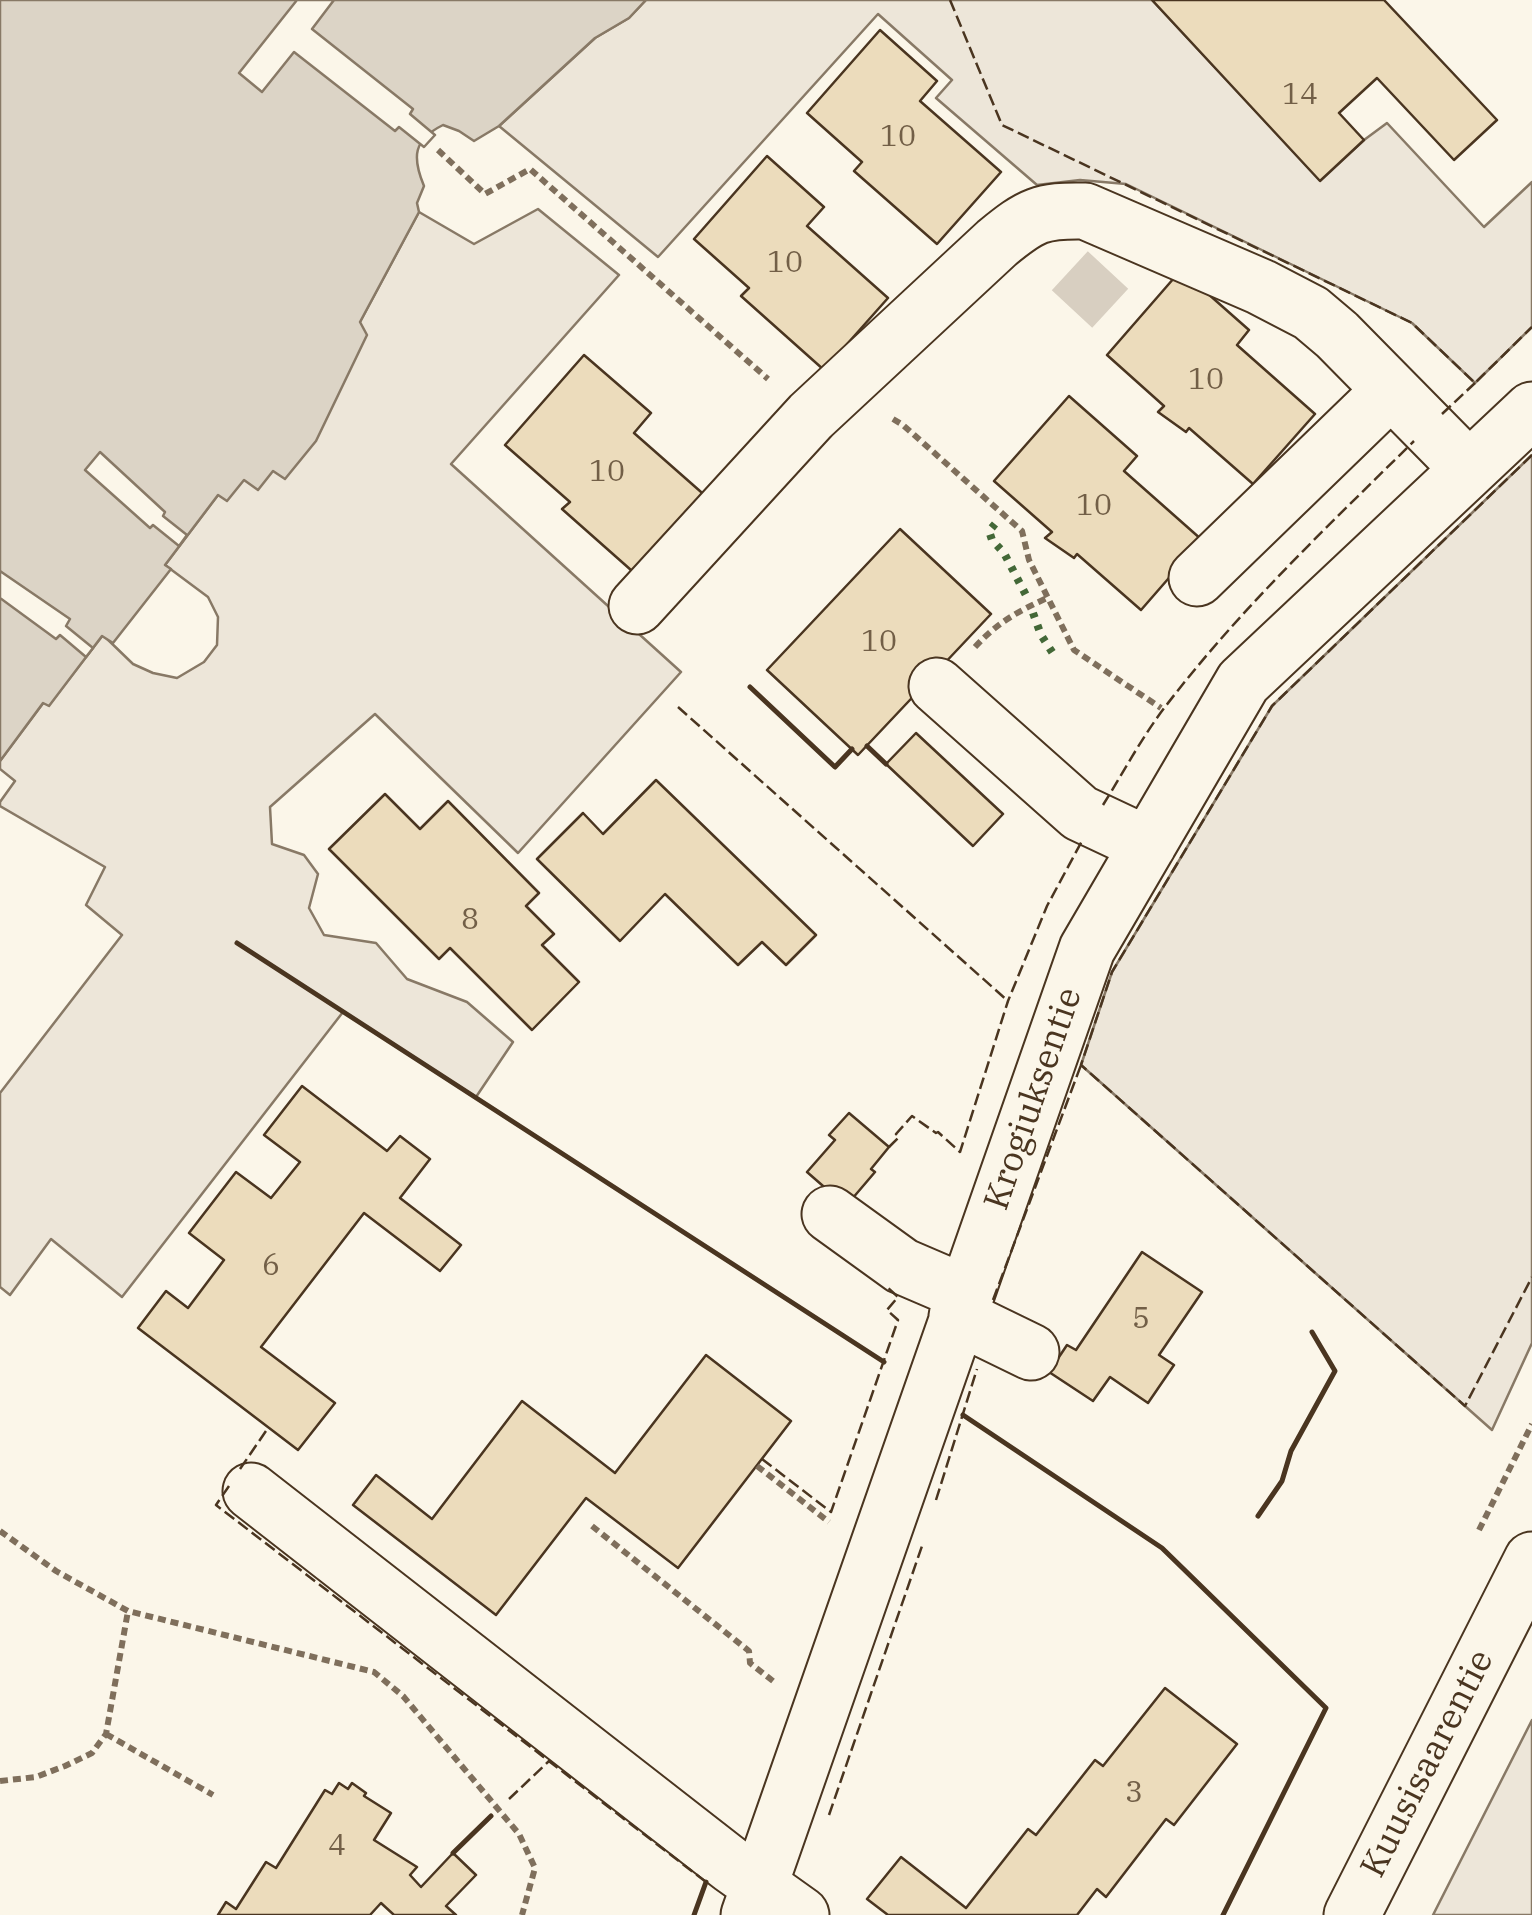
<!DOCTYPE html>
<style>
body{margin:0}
canvas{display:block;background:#fbf6e9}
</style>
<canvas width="1532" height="1915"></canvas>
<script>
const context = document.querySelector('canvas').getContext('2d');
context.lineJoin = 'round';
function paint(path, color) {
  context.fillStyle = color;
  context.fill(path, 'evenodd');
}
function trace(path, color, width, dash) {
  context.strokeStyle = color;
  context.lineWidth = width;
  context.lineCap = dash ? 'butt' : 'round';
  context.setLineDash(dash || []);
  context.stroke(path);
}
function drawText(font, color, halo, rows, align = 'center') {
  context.font = font + ' "IBM Plex Serif",serif';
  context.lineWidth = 8;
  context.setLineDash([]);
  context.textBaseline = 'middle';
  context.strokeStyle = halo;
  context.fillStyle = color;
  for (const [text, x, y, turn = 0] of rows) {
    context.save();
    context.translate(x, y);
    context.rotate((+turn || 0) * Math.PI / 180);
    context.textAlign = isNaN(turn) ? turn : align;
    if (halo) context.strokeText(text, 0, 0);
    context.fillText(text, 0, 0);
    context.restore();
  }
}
const green = new Path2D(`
 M 646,0 L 1152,0 L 1320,180 L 1364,140 L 1387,123 L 1484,227 L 1532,182 L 1532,327 L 1475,383 L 1412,323 L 1126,184 L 1080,180 L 1037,185 L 936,98 L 952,80 L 878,14 L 658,257 L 499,126 L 595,38 L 629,18 Z
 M 538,209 L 619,275 L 451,464 L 681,672 L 518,853 L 375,714 L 270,807 L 272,844 L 304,855 L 318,874 L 309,908 L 324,935 L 376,943 L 407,979 L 467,1002 L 513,1042 L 476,1097 L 343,1012 L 122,1297 L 51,1239 L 10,1295 L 0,1287 L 0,1093 L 122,935 L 86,905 L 105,867 L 0,806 L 0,802 L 15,781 L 0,769 L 0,761 L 44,702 L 49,705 L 103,635 L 133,664 L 153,673 L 177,678 L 204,662 L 217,645 L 218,617 L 208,597 L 165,565 L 218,495 L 360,322 L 419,212 L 474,244 Z
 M 1532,455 L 1532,1343 L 1492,1430 L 1081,1065 L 1112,972 L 1272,706 Z
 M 1532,1720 L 1532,1915 L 1433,1915 Z`);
const water = new Path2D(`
 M 0,0 L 646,0 L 629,18 L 595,38 L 499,126 L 474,141 L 459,131 L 443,125 C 413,140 412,157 424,186 L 417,203 L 419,212 L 360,322 L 367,335 L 316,441 L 285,479 L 273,471 L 258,490 L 244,480 L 227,501 L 218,495 L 165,565 L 171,569 L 113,643 L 102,636 L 49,706 L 43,703 L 0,761 Z`);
const pier = new Path2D(`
 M 297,0 L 334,0 L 312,29 L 413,109 L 410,114 L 435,135 L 424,147 L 399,127 L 395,131 L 294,52 L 262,92 L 239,73 Z
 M 100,452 L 165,512 L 163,516 L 187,535 L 179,546 L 153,525 L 150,528 L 85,470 Z
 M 0,571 L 70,619 L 66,626 L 93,648 L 86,657 L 60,635 L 56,639 L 0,598 Z`);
const building = new Path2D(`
 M 1152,0 L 1384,0 L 1497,120 L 1454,160 L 1377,78 L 1339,113 L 1364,140 L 1320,181 Z
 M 880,30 L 937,81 L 920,101 L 1001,172 L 937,244 L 854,171 L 862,162 L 807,113 Z
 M 767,156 L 824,207 L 807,226 L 888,298 L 824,370 L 741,296 L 749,288 L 694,239 Z
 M 1181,270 L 1249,330 L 1237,345 L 1315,414 L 1253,484 L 1189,428 L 1186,432 L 1158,412 L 1164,406 L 1107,355 Z
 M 584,355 L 651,413 L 634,433 L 709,499 L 640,578 L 562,509 L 570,502 L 505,445 Z
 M 1069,396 L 1137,456 L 1124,471 L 1202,540 L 1141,610 L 1077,554 L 1074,558 L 1045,538 L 1052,532 L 994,481 Z
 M 900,529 L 991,614 L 858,755 L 767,670 Z
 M 916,733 L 1003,814 L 973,846 L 886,764 Z
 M 656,780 L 816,935 L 786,965 L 762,942 L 738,965 L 665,894 L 620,941 L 537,859 L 583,813 L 603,834 Z
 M 385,794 L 420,829 L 448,801 L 539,893 L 526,906 L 554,934 L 542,945 L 579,982 L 532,1030 L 450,948 L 439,959 L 329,849 Z
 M 302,1086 L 387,1151 L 400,1136 L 430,1159 L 400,1198 L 461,1245 L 440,1271 L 364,1213 L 261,1347 L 335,1403 L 298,1450 L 138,1328 L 166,1291 L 188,1308 L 224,1260 L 189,1233 L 236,1172 L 271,1198 L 300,1162 L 264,1135 Z
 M 849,1113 L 889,1147 L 871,1169 L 875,1172 L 846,1206 L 807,1172 L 835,1140 L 829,1135 Z
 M 1142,1252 L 1202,1292 L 1159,1355 L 1174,1365 L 1148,1403 L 1110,1377 L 1093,1401 L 1049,1372 L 1067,1345 L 1076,1350 Z
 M 706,1355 L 791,1421 L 678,1568 L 586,1498 L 496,1615 L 353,1505 L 376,1475 L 432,1519 L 522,1401 L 615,1473 Z
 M 1165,1688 L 1237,1744 L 1174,1825 L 1166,1819 L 1106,1897 L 1097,1889 L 1077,1915 L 888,1915 L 867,1899 L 901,1857 L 966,1908 L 1028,1829 L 1036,1835 L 1095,1760 L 1103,1766 Z
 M 339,1783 L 348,1789 L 352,1783 L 366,1793 L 364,1796 L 391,1813 L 374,1840 L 417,1867 L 410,1875 L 421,1887 L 453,1853 L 476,1875 L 446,1906 L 456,1915 L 394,1915 L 381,1903 L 370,1915 L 218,1915 L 226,1902 L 236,1909 L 266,1862 L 276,1868 L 325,1790 L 332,1794 Z`);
const minorTunnel = new Path2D(`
 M 1072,309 L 1108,270`);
const path = new Path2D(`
 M 438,150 L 485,194 L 530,169 L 768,379
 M 893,419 L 903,425 L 1022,531 L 1029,560 L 1074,650 L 1161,708
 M 975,647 C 998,622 1017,612 1047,598
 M 757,1466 L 829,1522
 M 592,1526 L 749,1651 L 750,1663 L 773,1681
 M 1479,1530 L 1532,1424
 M 0,1531 L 56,1571 L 128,1611 L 374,1672 L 403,1696 L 519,1834 L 535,1868 L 522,1915
 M 106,1734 L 213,1795
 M 0,1781 L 36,1777 L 65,1766 L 92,1753 L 106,1734 L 128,1611`);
const minor = new Path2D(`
 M 1197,578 L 1391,390
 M 637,606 L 811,416 L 997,243 C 1031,215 1041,210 1085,211 L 1261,287 L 1311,313 L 1337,335 L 1469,469
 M 937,686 L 1080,813 L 1148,845
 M 830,1214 L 902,1266 L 965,1293
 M 957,1316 L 1031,1352
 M 251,1491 L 731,1865 L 801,1915
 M 749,1915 L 1087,949 L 1243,682 L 1532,410`);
const major = new Path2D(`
 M 1352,1915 L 1532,1560`);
const hedge = new Path2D(`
 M 995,524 L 989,531 L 992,540 L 1004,553 L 1028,599
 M 1033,613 L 1041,635 L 1054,655`);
const fence = new Path2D(`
 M 950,0 L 1002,125 L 1412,323 L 1475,383 L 1532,327
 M 1442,414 L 1475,383
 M 1532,455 L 1272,706 L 1112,972 L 1081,1065 L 1465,1406 L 1532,1277
 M 678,707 L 1008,1001
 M 1103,805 C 1123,773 1142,737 1165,707 C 1239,610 1327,527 1414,441
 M 889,1147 L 899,1137 L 896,1134 L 912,1116 L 936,1133 L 938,1132 L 960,1152 L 1008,1001 L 1047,906 L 1083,839
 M 993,1300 L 1081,1065
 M 762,1459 L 831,1512 L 898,1320 L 887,1310 L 898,1297 L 886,1286
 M 240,1469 L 268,1428
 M 229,1486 L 216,1505 L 706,1882
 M 936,1500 L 977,1369
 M 509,1799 L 549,1761
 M 829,1815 L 922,1546`);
const wall = new Path2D(`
 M 750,687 L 835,767 L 852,749
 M 867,746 L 886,764
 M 237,943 L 884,1362
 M 963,1415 L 1162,1548 L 1326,1708 L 1223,1915
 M 1258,1516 L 1282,1481 L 1291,1451 L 1335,1371 L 1312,1332
 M 453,1853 L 491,1816
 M 694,1915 L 706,1882`);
const numberNames = [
 ["14",1300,95],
 ["10",898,137],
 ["10",785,263],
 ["10",1206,380],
 ["10",607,472],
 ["10",1094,506],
 ["10",879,642],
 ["8",470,920],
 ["6",271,1266],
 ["5",1141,1319],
 ["3",1134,1793],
 ["4",337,1846]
];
const streetNames = [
 ["Krogiuksentie",1034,1099,-71],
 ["Kuusisaarentie",1428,1764,-63]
];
paint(green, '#ede6d9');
trace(green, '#887966', 2.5);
paint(water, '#dcd4c6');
trace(water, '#887966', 2.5);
paint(pier, '#fbf6e9');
trace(pier, '#887966', 2.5);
paint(building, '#ecdcbc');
trace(building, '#4a3520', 2.5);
trace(minorTunnel, '#d8cfc1', 55, [55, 28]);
trace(minor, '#4a3520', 59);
trace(major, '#4a3520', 59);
trace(path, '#7f6f5c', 6, [8, 5]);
trace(minor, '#fbf6e9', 55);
trace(major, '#fbf6e9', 55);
trace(hedge, '#436837', 8, [5, 8]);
trace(fence, '#4a3520', 2.5, [12, 5]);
trace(wall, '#4a3520', 5);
drawText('30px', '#725f47', null, numberNames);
drawText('35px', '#4a3520', '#fbf6e9', streetNames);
</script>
